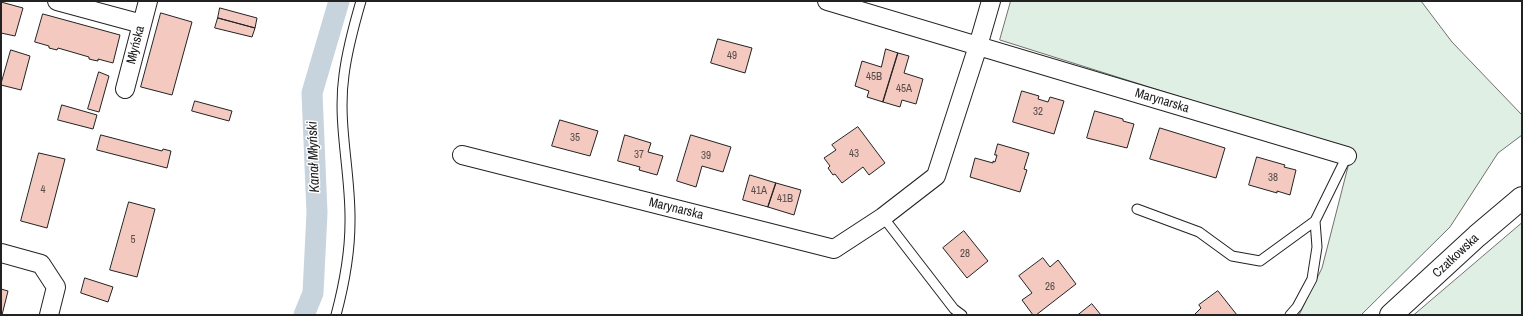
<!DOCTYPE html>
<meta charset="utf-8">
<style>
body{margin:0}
#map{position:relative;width:1523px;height:316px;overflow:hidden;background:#fff;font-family:"Archivo Narrow",sans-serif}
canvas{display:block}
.frame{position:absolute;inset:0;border:2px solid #222;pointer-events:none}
</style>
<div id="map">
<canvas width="1523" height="316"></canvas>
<div class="frame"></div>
</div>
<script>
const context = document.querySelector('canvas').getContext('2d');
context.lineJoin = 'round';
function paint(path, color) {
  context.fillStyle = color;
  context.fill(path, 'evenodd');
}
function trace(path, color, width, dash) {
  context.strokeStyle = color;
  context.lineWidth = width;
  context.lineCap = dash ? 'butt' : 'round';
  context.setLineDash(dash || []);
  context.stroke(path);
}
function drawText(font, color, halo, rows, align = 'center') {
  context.font = font + ' "Archivo Narrow",sans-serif';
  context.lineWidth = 3;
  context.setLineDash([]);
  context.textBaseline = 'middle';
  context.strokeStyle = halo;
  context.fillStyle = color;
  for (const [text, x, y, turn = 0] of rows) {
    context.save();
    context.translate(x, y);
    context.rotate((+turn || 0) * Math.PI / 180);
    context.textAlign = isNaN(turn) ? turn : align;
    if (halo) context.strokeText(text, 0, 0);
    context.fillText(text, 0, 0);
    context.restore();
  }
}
const green = new Path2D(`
 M 1011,1 L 1421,1 L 1452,42 L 1522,115 L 1522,135 L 1498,153 L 1450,227 L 1361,315 L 1299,315 L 1322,268 L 1352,151 L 1000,40 Z
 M 1522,223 L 1522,315 L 1414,315 Z`);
const canal = new Path2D(`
 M 304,315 L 313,293 L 317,213 L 312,93 L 339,1`);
const building = new Path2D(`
 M 1,2 L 23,8 L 15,36 L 1,33 Z
 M 220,8 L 257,18 L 255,28 L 218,18 Z
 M 161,13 L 192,22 L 172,95 L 141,87 Z
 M 43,14 L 120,35 L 113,63 L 98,59 L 98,61 L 93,60 L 89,59 L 89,57 L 58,48 L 57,50 L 49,48 L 49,46 L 35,42 Z
 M 218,18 L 255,28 L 252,37 L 215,28 Z
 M 718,39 L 752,48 L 745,73 L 711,63 Z
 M 886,49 L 898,53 L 883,102 L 867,97 L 869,91 L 855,86 L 862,61 L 881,67 Z
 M 11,50 L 30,56 L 21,90 L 1,85 Z
 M 898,53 L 909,56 L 904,73 L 923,79 L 916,104 L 902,100 L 900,107 L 883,102 Z
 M 99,72 L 109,76 L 99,112 L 88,109 Z
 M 1022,91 L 1039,96 L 1038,99 L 1048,102 L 1050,97 L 1064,101 L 1054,134 L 1013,122 Z
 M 195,101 L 232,111 L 229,121 L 192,111 Z
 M 62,105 L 97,115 L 93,129 L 58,120 Z
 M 1095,111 L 1123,119 L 1123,121 L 1134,124 L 1127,148 L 1087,138 Z
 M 560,120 L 598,131 L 590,156 L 552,146 Z
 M 858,127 L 885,163 L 869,175 L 863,167 L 842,183 L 835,174 L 833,175 L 828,168 L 830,166 L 824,158 L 836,150 L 832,145 Z
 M 1160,128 L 1225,148 L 1216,178 L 1150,159 Z
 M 101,135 L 162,151 L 163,149 L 171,151 L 167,168 L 97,150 Z
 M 625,135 L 651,143 L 648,152 L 663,156 L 657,175 L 639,170 L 640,167 L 618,161 Z
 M 691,135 L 731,147 L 723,172 L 702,166 L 696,187 L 677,181 Z
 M 998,144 L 1029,153 L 1024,169 L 1027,170 L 1020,192 L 970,177 L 975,158 L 993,163 L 993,161 L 995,162 L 997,155 L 995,155 Z
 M 39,153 L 65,159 L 47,228 L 21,221 Z
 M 1257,157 L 1285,165 L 1284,167 L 1296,170 L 1290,195 L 1277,191 L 1277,193 L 1249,185 Z
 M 750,175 L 776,183 L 768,207 L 743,200 Z
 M 776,183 L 801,190 L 794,215 L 768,207 Z
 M 129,202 L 155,209 L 137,277 L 110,270 Z
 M 964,231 L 988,261 L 967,278 L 943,248 Z
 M 1043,258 L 1050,267 L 1058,260 L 1076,284 L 1036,315 L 1033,315 L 1022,300 L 1032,293 L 1019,276 Z
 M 85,278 L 113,287 L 108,302 L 81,293 Z
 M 1,289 L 8,291 L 2,315 L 1,315 Z
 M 1218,291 L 1237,315 L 1194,315 L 1201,308 L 1199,305 Z
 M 1092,304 L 1101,315 L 1078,315 Z`);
const service = new Path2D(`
 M 1137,209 L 1199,232 L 1232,256 L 1260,261 L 1315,221
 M 883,217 L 954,309 L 962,315
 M 336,315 C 344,285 350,253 350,222 C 351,173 337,124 344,75 C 347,51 354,25 361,1
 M 1290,315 L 1297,307 L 1312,279 L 1317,247 L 1315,221 L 1347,156`);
const minor = new Path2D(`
 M 57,1 L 142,24
 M 827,1 L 1347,156
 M 125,89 L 148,1
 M 462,155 L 834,249 L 883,217 L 936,176 L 978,46 L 991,1
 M 1,253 L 41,264 L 56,287 L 49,315`);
const tertiary = new Path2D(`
 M 1391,315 L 1477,236 L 1522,198`);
const numberNames = [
 ["49",732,56],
 ["45B",874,77],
 ["45A",904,89],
 ["32",1038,112],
 ["35",575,138],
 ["43",854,154],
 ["37",639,155],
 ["39",706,156],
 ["38",1273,178],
 ["4",43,190],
 ["41A",759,191],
 ["41B",785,199],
 ["5",133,240],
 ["28",965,254],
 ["26",1050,287]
];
const streetNames = [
 ["Młyńska",136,45,-76],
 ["Marynarska",1162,101,17],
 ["Marynarska",676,209,14],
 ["Czatkowska",1456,256,-43]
];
const waterNames = [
 ["Kanał Młyński",314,157,-92]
];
paint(green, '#e0efe3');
trace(green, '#6f6f6f', 1);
trace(canal, '#c7d3dd', 21);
paint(building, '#f3c9c0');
trace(building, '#222', 1);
trace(service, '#222', 11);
trace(minor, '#222', 20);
trace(tertiary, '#222', 24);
trace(service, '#fff', 9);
trace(minor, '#fff', 18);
trace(tertiary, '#fff', 22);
drawText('11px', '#564c4a', null, numberNames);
drawText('13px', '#222', '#fff', streetNames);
drawText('italic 14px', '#222', '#fff', waterNames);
</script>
